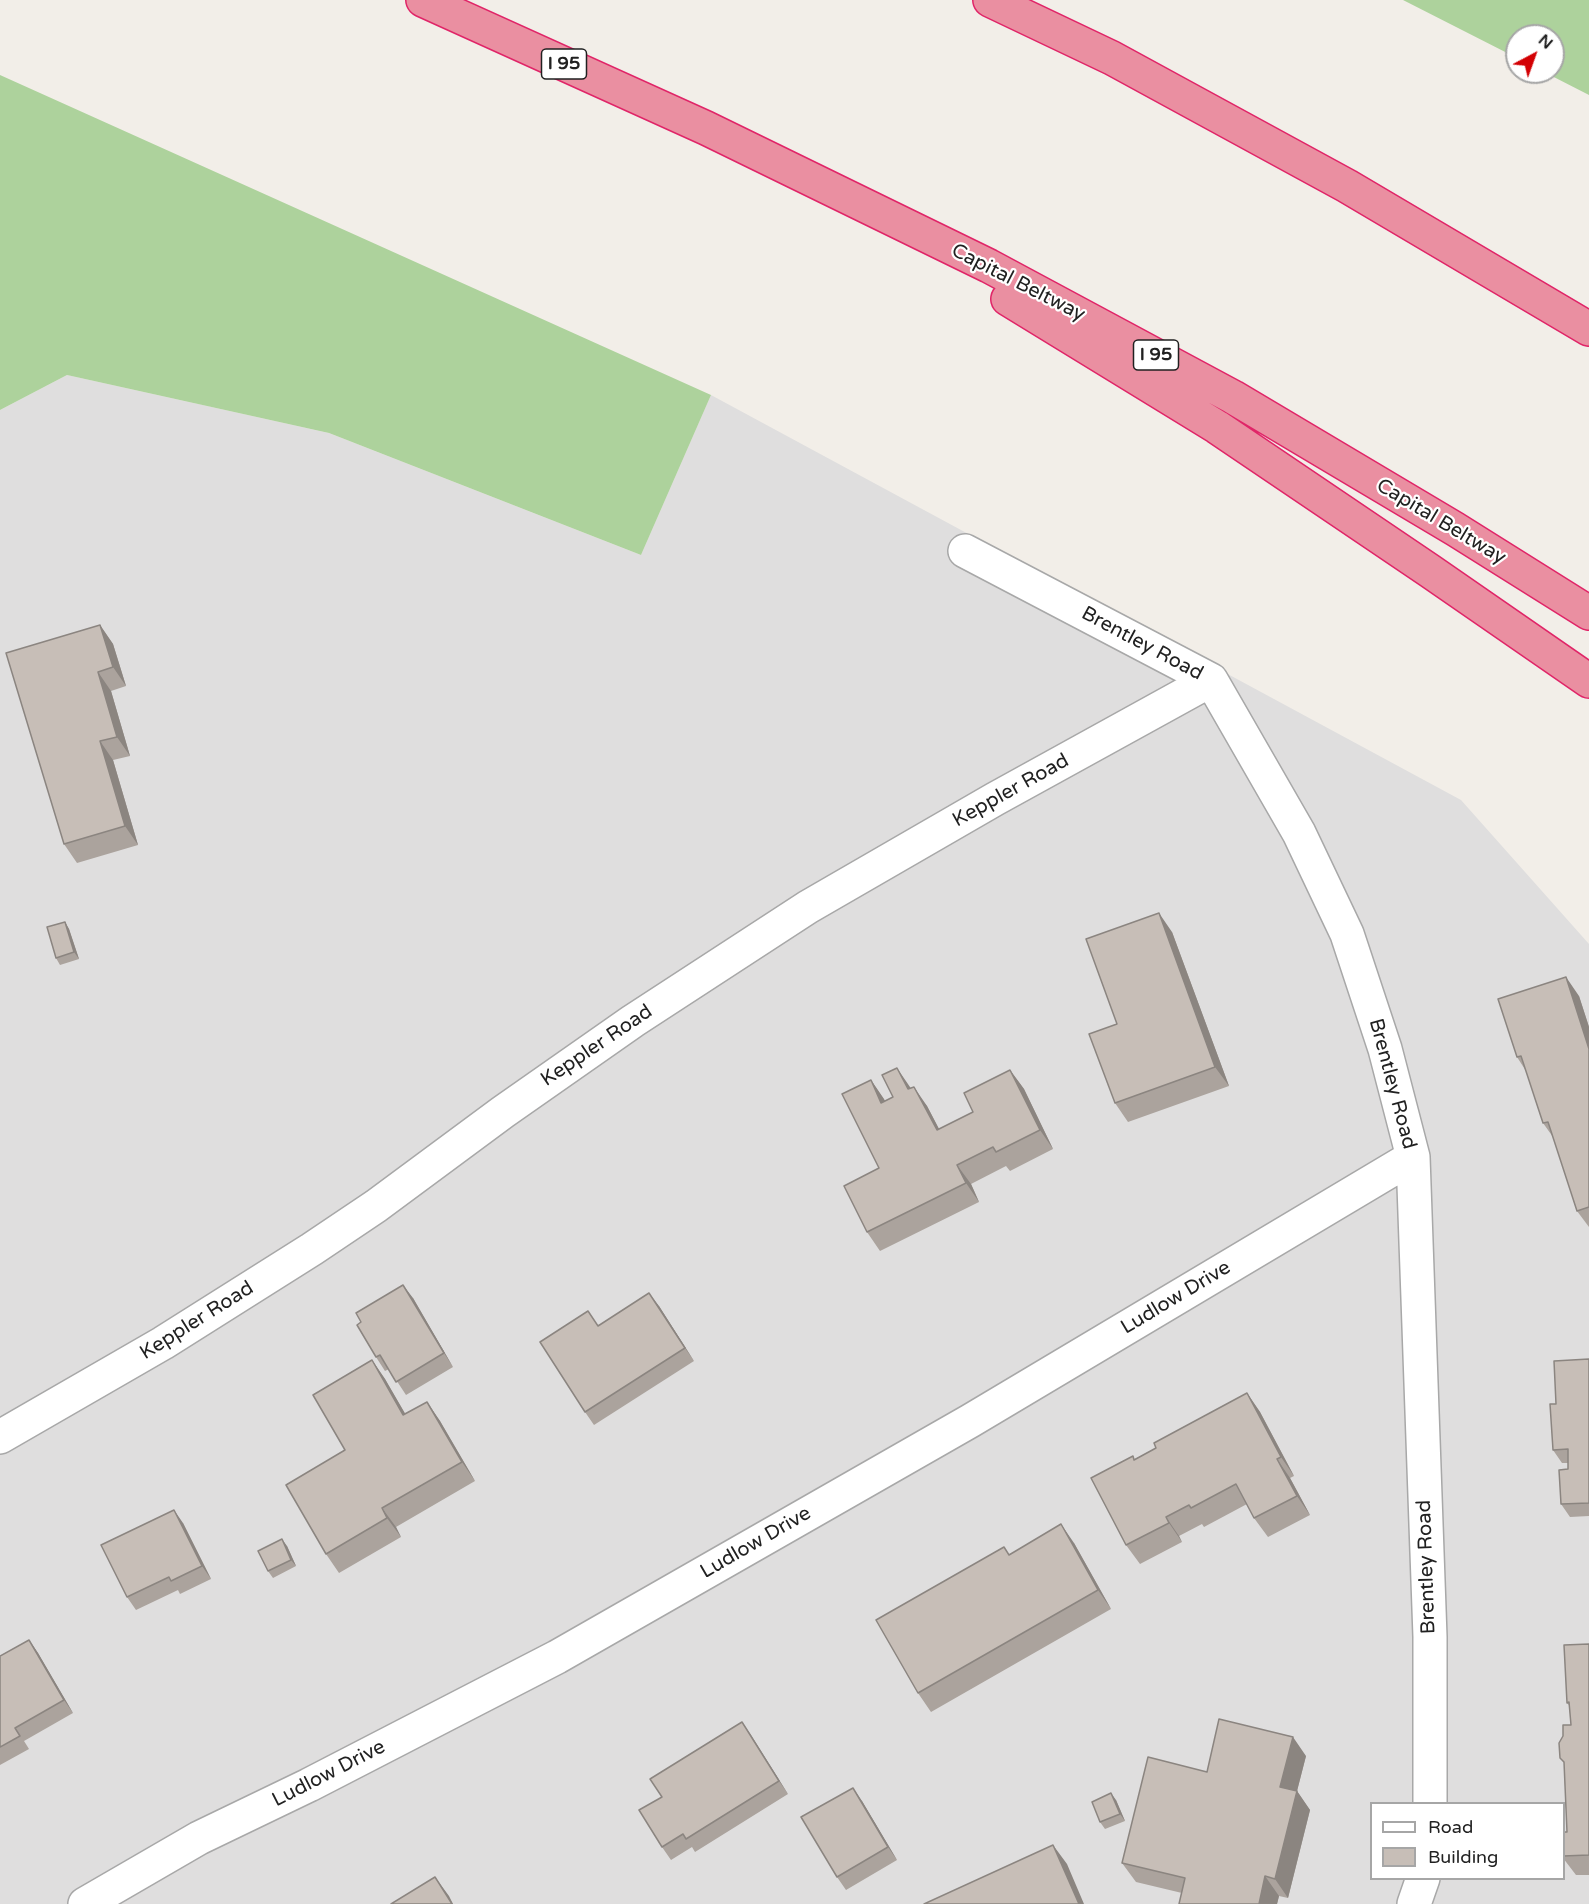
<!DOCTYPE html>
<style>
body{margin:0}
#map{position:relative;width:1589px;height:1904px;overflow:hidden;background:#f2eee8;font-family:"Varela Round",sans-serif}
canvas{display:block}
.legend{position:absolute;left:1370px;top:1802px;width:195px;height:78px;box-sizing:border-box;background:#fff;border:2px solid #a6a6a6;margin:0;padding:8px 10px;list-style:none;font-size:18px;color:#212121}
.legend li{display:flex;align-items:center;gap:12px;height:30px}
.legend b{width:30px;border:2px solid #a6a6a6}
.north{position:absolute;left:1505px;top:24px;width:60px;height:60px;box-sizing:border-box;background:#fff;border:2px solid #a6a6a6;border-radius:50%;rotate:41deg;font-size:16px;font-weight:700;line-height:24px;text-align:center;color:#212121}
.north::after{content:'';display:block;margin:auto;width:21px;height:27px;background:#d30003;clip-path:polygon(50% 0,100% 100%,50% 72%,0 100%)}
</style>
<div id="map">
<canvas width="1589" height="1904"></canvas>
<ul class="legend">
<li><b style="height:8px;background:#fff"></b>Road</li>
<li><b style="height:16px;background:#c7beb7"></b>Building</li>
</ul>
<div class="north">N</div>
</div>
<script>
const context = document.querySelector('canvas').getContext('2d');
context.lineJoin = 'round';
function paint(path, color) {
  context.fillStyle = color;
  context.fill(path, 'evenodd');
}
function trace(path, color, width, dash) {
  context.strokeStyle = color;
  context.lineWidth = width;
  context.lineCap = dash ? 'butt' : 'round';
  context.setLineDash(dash || []);
  context.stroke(path);
}
function drawText(font, color, halo, rows, align = 'center') {
  context.font = font + ' "Varela Round",sans-serif';
  context.lineWidth = 4.5;
  context.setLineDash([]);
  context.textBaseline = 'middle';
  context.strokeStyle = halo;
  context.fillStyle = color;
  for (const [text, x, y, turn = 0] of rows) {
    context.save();
    context.translate(x, y);
    context.rotate((+turn || 0) * Math.PI / 180);
    context.textAlign = isNaN(turn) ? turn : align;
    if (halo) context.strokeText(text, 0, 0);
    context.fillText(text, 0, 0);
    context.restore();
  }
}
const residential = new Path2D(`
 M 67,375 L 329,433 L 641,555 L 711,395 L 1461,800 L 1589,944 L 1589,1904 L 0,1904 L 0,410 ZM 1372,1804 L 1564,1804 L 1564,1878 L 1372,1878 Z`);
const forest = new Path2D(`
 M 1403,0 L 1589,0 L 1589,95 L 1544,72 L 1553,72 L 1553,36 L 1517,36 L 1517,58 Z
 M 0,75 L 711,395 L 641,555 L 329,433 L 67,375 L 0,410 Z`);
const street = new Path2D(`
 M 965,551 L 1211,680 L 1299,833 L 1347,934 L 1385,1049 L 1413,1157 L 1430,1637 L 1430,1804
 M 0,1437 L 163,1343 L 312,1249 L 376,1206 L 503,1112 L 633,1021 L 808,907 L 995,799 L 1211,680
 M 85,1904 L 199,1838 L 309,1785 L 557,1657 L 970,1421 L 1413,1157
 M 1414,1904 L 1423,1878`);
const highway = new Path2D(`
 M 423,0 L 706,128 L 989,266 L 1233,397 L 1455,529 L 1589,613
 M 990,0 L 1112,58 L 1347,186 L 1589,329
 M 1008,299 L 1217,427 L 1430,571 L 1589,681`);
const wall = new Path2D(`
 M 100,625 L 113,644 L 126,686 L 111,691 L 130,756 L 113,760 L 138,845 L 77,863 L 64,844 Z
 M 65,922 L 69,929 L 79,959 L 60,965 L 56,958 Z
 M 1172,932 L 1229,1086 L 1128,1122 L 1115,1103 L 1117,1024 Z
 M 1579,996 L 1589,1027 L 1589,1227 L 1577,1211 L 1553,1137 L 1543,1123 L 1526,1071 L 1517,1057 Z
 M 1010,1070 L 1024,1089 L 1053,1149 L 1010,1171 L 1006,1166 L 971,1184 L 979,1202 L 880,1251 L 867,1232 L 879,1168 L 871,1080 L 885,1101 L 911,1088 L 927,1106 L 939,1129 L 973,1112 Z
 M 413,1298 L 453,1367 L 406,1395 L 389,1369 L 385,1371 L 376,1357 Z
 M 659,1306 L 694,1361 L 594,1425 L 585,1412 L 598,1325 Z
 M 1589,1359 L 1589,1516 L 1570,1517 L 1561,1504 L 1568,1469 L 1568,1463 L 1562,1463 L 1553,1450 L 1556,1404 Z
 M 372,1360 L 385,1379 L 405,1414 L 427,1402 L 440,1421 L 475,1481 L 396,1527 L 401,1537 L 339,1573 L 326,1554 L 345,1450 Z
 M 1247,1393 L 1260,1412 L 1294,1476 L 1290,1478 L 1310,1515 L 1268,1537 L 1254,1518 L 1247,1504 L 1204,1527 L 1202,1524 L 1179,1536 L 1182,1542 L 1140,1564 L 1126,1545 L 1135,1459 L 1156,1448 Z
 M 183,1523 L 211,1579 L 180,1594 L 178,1590 L 136,1610 L 127,1597 Z
 M 1074,1543 L 1111,1609 L 931,1712 L 918,1693 L 1009,1554 Z
 M 287,1546 L 296,1566 L 273,1578 L 268,1571 Z
 M 29,1640 L 38,1653 L 73,1713 L 24,1741 L 29,1749 L 0,1765 L 0,1656 Z
 M 1589,1644 L 1589,1875 L 1576,1875 L 1563,1858 L 1563,1832 L 1567,1832 L 1564,1763 L 1560,1758 L 1571,1725 L 1570,1706 L 1567,1703 Z
 M 742,1722 L 788,1794 L 695,1852 L 692,1847 L 671,1860 L 662,1847 L 662,1797 Z
 M 1306,1756 L 1297,1791 L 1310,1810 L 1288,1898 L 1279,1896 L 1277,1904 L 1179,1904 L 1182,1893 L 1136,1882 L 1122,1863 L 1207,1772 Z
 M 1116,1800 L 1125,1821 L 1105,1829 L 1100,1822 Z
 M 862,1801 L 897,1860 L 846,1890 L 837,1877 Z`);
const shadedWall = new Path2D(`
 M 100,625 L 113,644 L 126,686 L 113,667 Z
 M 98,672 L 111,691 L 130,756 L 117,737 Z
 M 100,741 L 113,760 L 138,845 L 125,826 Z
 M 1159,913 L 1172,932 L 1229,1086 L 1215,1067 Z
 M 65,922 L 69,929 L 79,959 L 74,952 Z
 M 1566,977 L 1579,996 L 1589,1027 L 1589,1049 Z
 M 897,1068 L 910,1087 L 921,1108 L 908,1089 Z
 M 1010,1070 L 1024,1089 L 1053,1149 L 1040,1130 Z
 M 871,1080 L 884,1099 L 895,1122 L 881,1103 Z
 M 914,1087 L 927,1106 L 950,1150 L 937,1130 Z
 M 957,1165 L 971,1184 L 979,1202 L 966,1183 Z
 M 403,1285 L 413,1298 L 453,1367 L 444,1353 Z
 M 649,1293 L 659,1306 L 694,1361 L 685,1348 Z
 M 372,1360 L 385,1379 L 417,1434 L 403,1415 Z
 M 1247,1393 L 1260,1412 L 1294,1476 L 1281,1457 Z
 M 427,1402 L 440,1421 L 475,1481 L 462,1462 Z
 M 1277,1459 L 1290,1478 L 1310,1515 L 1297,1496 Z
 M 382,1508 L 396,1527 L 401,1537 L 387,1518 Z
 M 174,1510 L 183,1523 L 211,1579 L 202,1566 Z
 M 1166,1517 L 1179,1536 L 1182,1542 L 1169,1523 Z
 M 1061,1524 L 1074,1543 L 1111,1609 L 1098,1590 Z
 M 282,1539 L 287,1546 L 296,1566 L 291,1560 Z
 M 29,1640 L 38,1653 L 73,1713 L 64,1700 Z
 M 742,1722 L 751,1735 L 788,1794 L 779,1781 Z
 M 1293,1737 L 1306,1756 L 1297,1791 L 1310,1810 L 1288,1898 L 1275,1879 L 1280,1787 Z
 M 853,1788 L 862,1801 L 897,1860 L 888,1847 Z
 M 1111,1793 L 1116,1800 L 1125,1821 L 1120,1814 Z
 M 1053,1845 L 1067,1864 L 1084,1904 L 1079,1904 Z
 M 1265,1876 L 1279,1896 L 1277,1904 L 1259,1904 Z
 M 435,1877 L 449,1896 L 453,1904 L 452,1904 Z`);
const building = new Path2D(`
 M 100,625 L 113,667 L 98,672 L 117,737 L 100,741 L 125,826 L 64,844 L 6,653 Z
 M 1159,913 L 1215,1067 L 1115,1103 L 1089,1034 L 1117,1024 L 1086,939 Z
 M 65,922 L 74,952 L 56,958 L 47,927 Z
 M 1566,977 L 1589,1049 L 1589,1207 L 1577,1211 L 1548,1122 L 1543,1123 L 1521,1056 L 1517,1057 L 1498,999 Z
 M 897,1068 L 908,1089 L 914,1087 L 937,1130 L 973,1112 L 964,1093 L 1010,1070 L 1040,1130 L 996,1152 L 993,1147 L 957,1165 L 966,1183 L 867,1232 L 844,1186 L 879,1168 L 842,1094 L 871,1080 L 881,1103 L 893,1097 L 882,1075 Z
 M 403,1285 L 444,1353 L 396,1382 L 380,1355 L 376,1357 L 357,1325 L 361,1322 L 356,1313 Z
 M 649,1293 L 685,1348 L 585,1412 L 540,1342 L 588,1311 L 598,1326 Z
 M 1589,1359 L 1589,1503 L 1561,1504 L 1559,1470 L 1568,1469 L 1568,1449 L 1553,1450 L 1550,1404 L 1556,1404 L 1554,1361 Z
 M 372,1360 L 403,1415 L 427,1402 L 462,1462 L 382,1508 L 387,1518 L 326,1554 L 286,1485 L 345,1450 L 313,1395 Z
 M 1247,1393 L 1281,1457 L 1277,1459 L 1297,1496 L 1254,1518 L 1236,1484 L 1191,1508 L 1189,1505 L 1166,1517 L 1169,1523 L 1126,1545 L 1091,1478 L 1133,1456 L 1134,1460 L 1156,1448 L 1154,1443 Z
 M 174,1510 L 202,1566 L 171,1581 L 169,1577 L 127,1597 L 101,1545 Z
 M 1061,1524 L 1098,1590 L 918,1693 L 876,1620 L 1004,1547 L 1009,1555 Z
 M 282,1539 L 291,1560 L 268,1571 L 258,1551 Z
 M 29,1640 L 64,1700 L 15,1728 L 20,1736 L 0,1747 L 0,1656 Z
 M 1589,1644 L 1589,1855 L 1563,1856 L 1563,1832 L 1567,1832 L 1564,1762 L 1560,1758 L 1559,1743 L 1563,1736 L 1563,1725 L 1571,1725 L 1569,1702 L 1567,1703 L 1564,1645 Z
 M 1219,1719 L 1293,1737 L 1280,1787 L 1297,1791 L 1275,1879 L 1265,1876 L 1259,1904 L 1179,1904 L 1185,1878 L 1122,1863 L 1148,1757 L 1207,1772 Z
 M 742,1722 L 779,1781 L 686,1839 L 683,1834 L 662,1847 L 639,1810 L 662,1797 L 650,1779 Z
 M 853,1788 L 888,1847 L 837,1877 L 801,1817 Z
 M 1111,1793 L 1120,1814 L 1100,1822 L 1092,1802 Z
 M 1053,1845 L 1079,1904 L 924,1904 Z
 M 435,1877 L 452,1904 L 391,1904 Z`);
const shields = [
 [564,64,45],
 [1156,355,45]
];
const shieldNames = [
 ["I 95",564,64],
 ["I 95",1156,355]
];
const streetNames = [
 ["Capital Beltway",1018,283,27],
 ["Capital Beltway",1441,522,31],
 ["Brentley Road",1142,644,28],
 ["Keppler Road",1011,791,-29],
 ["Keppler Road",597,1046,-34],
 ["Brentley Road",1392,1084,75],
 ["Ludlow Drive",1176,1298,-31],
 ["Keppler Road",197,1321,-32],
 ["Ludlow Drive",756,1543,-30],
 ["Brentley Road",1427,1567,-92],
 ["Ludlow Drive",329,1774,-27]
];
paint(residential, '#dfdede');
paint(forest, '#add29c');
trace(street, '#a8a8a8', 36);
trace(highway, '#e02568', 36);
trace(street, '#fff', 33);
trace(highway, '#ea8fa1', 33);
paint(wall, '#aba39d');
paint(shadedWall, '#8b8580');
paint(building, '#c7beb7');
trace(building, '#8b8580', 1.5);
for (const [x, y, w] of shields) {
  const box = new Path2D();
  box.roundRect(x - w / 2, y - 15, w, 30, 4.5);
  context.fillStyle = '#fff';
  context.fill(box);
  trace(box, '#212121', 1.5);
}
drawText('bold 18px', '#212121', null, shieldNames);
drawText('20px', '#212121', '#fff', streetNames);
</script>
